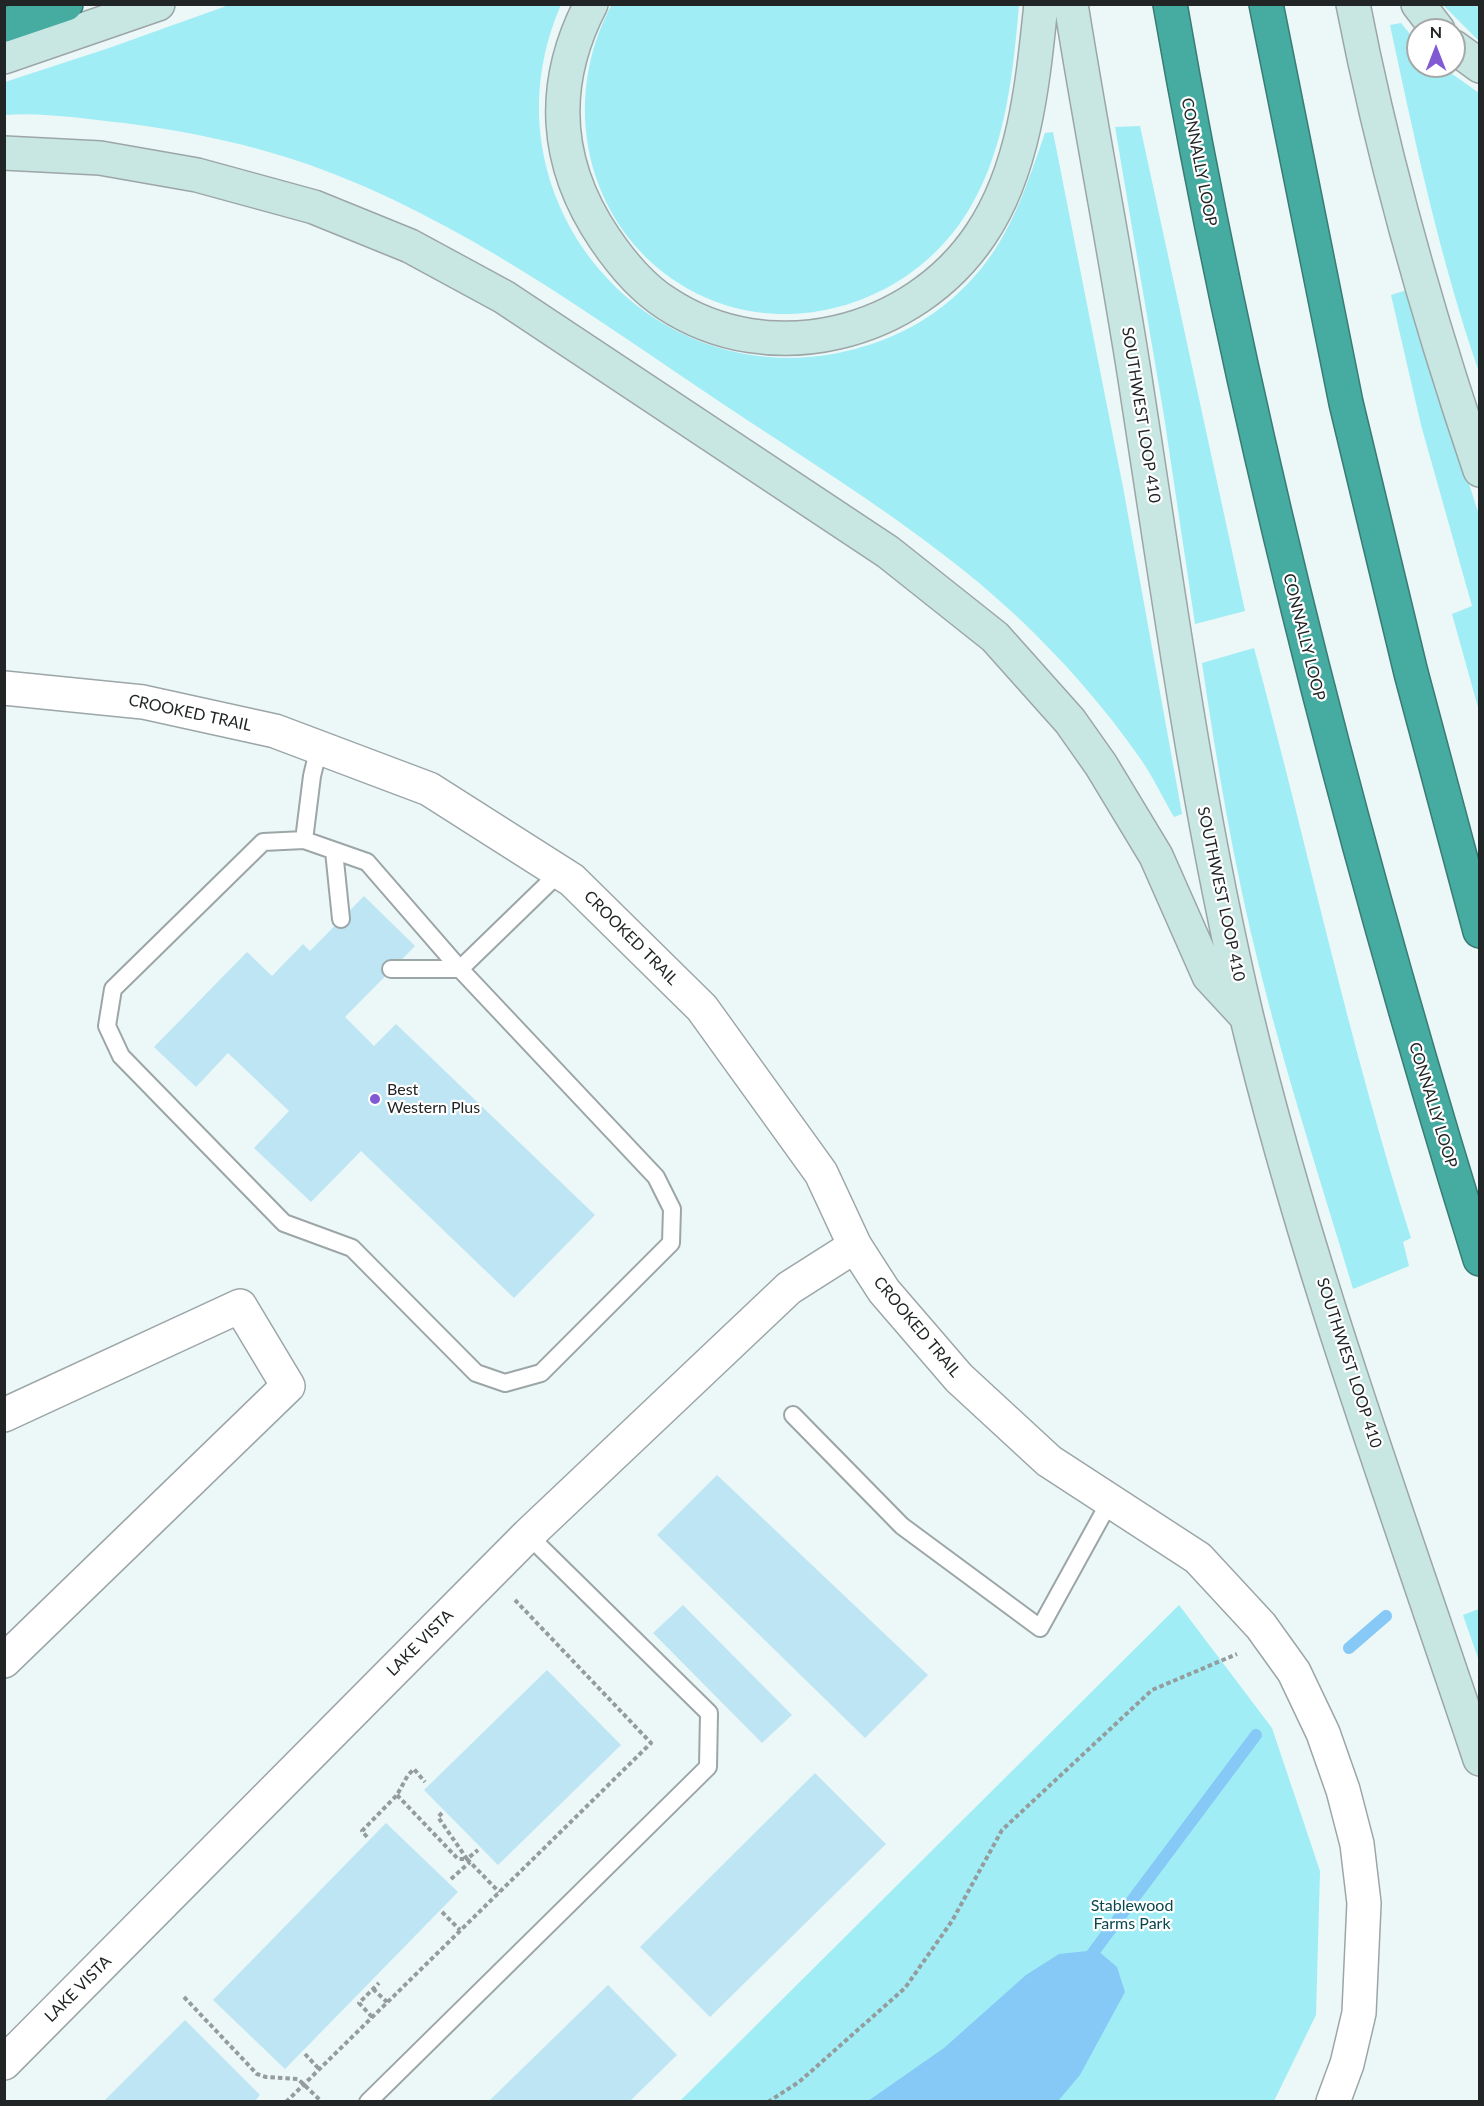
<!DOCTYPE html>
<style>
body{margin:0}
#map{position:relative;width:1484px;height:2106px;overflow:hidden;background:#ecf7f8;font-family:Lato,sans-serif}
canvas{display:block}
.frame{position:absolute;inset:0;border:6px solid #212526;pointer-events:none}
.north{position:absolute;left:1406px;top:18px;width:60px;height:60px;box-sizing:border-box;background:#fff;border:2px solid #a6a8a8;border-radius:50%;rotate:0deg;font-size:16px;font-weight:700;line-height:24px;text-align:center;color:#212526}
.north::after{content:'';display:block;margin:auto;width:21px;height:27px;background:#8159d3;clip-path:polygon(50% 0,100% 100%,50% 72%,0 100%)}
</style>
<div id="map">
<canvas width="1484" height="2106"></canvas>
<div class="frame"></div>
<div class="north">N</div>
</div>
<script>
const context = document.querySelector('canvas').getContext('2d');
context.lineJoin = 'round';
function paint(path, color) {
  context.fillStyle = color;
  context.fill(path, 'evenodd');
}
function trace(path, color, width, dash) {
  context.strokeStyle = color;
  context.lineWidth = width;
  context.lineCap = dash ? 'butt' : 'round';
  context.setLineDash(dash || []);
  context.stroke(path);
}
function drawText(font, color, halo, rows, align = 'center') {
  context.font = font + ' Lato,sans-serif';
  context.lineWidth = 4.5;
  context.setLineDash([]);
  context.textBaseline = 'middle';
  context.strokeStyle = halo;
  context.fillStyle = color;
  for (const [text, x, y, turn = 0] of rows) {
    context.save();
    context.translate(x, y);
    context.rotate((+turn || 0) * Math.PI / 180);
    context.textAlign = isNaN(turn) ? turn : align;
    if (halo) context.strokeText(text, 0, 0);
    context.fillText(text, 0, 0);
    context.restore();
  }
}
const green = new Path2D(`
 M 612,4 L 1019,5 C 1013,73 1006,146 971,206 C 914,306 780,347 680,284 C 585,224 559,101 612,4 Z
 M 229,5 L 561,5 C 476,198 651,403 855,349 C 901,337 942,313 973,278 C 1011,237 1027,184 1045,133 L 1053,132 L 1123,487 L 1182,814 L 1174,817 C 1163,798 1154,779 1142,761 C 1091,687 1024,617 953,562 C 879,504 798,454 720,402 C 590,315 459,218 310,165 C 250,144 187,131 124,123 C 85,119 44,112 5,115 L 5,82 L 109,48 Z
 M 1443,5 L 1479,5 L 1479,41 Z
 M 1401,23 L 1418,44 L 1418,66 L 1441,66 L 1479,93 L 1479,372 C 1440,259 1415,142 1390,25 Z
 M 1140,126 L 1245,611 L 1195,624 L 1164,416 L 1115,127 Z
 M 1407,290 L 1479,515 L 1479,711 L 1452,614 L 1472,606 L 1421,425 L 1391,295 Z
 M 1254,648 C 1307,844 1349,1044 1411,1238 L 1403,1242 L 1409,1266 L 1353,1289 C 1321,1182 1286,1075 1259,966 C 1234,866 1217,765 1202,663 Z
 M 1179,1605 L 1272,1728 L 1320,1871 L 1316,2015 L 1274,2101 L 679,2102 Z
 M 1479,1609 L 1480,1609 L 1479,1661 L 1463,1615 Z`);
const water = new Path2D(`
 M 1097,1950 L 1117,1967 L 1125,1992 L 1080,2075 L 1058,2101 L 868,2101 L 944,2048 L 1026,1975 L 1059,1954 Z`);
const stream = new Path2D(`
 M 1349,1648 L 1386,1616
 M 1086,1962 L 1256,1735`);
const building = new Path2D(`
 M 364,896 L 415,946 L 345,1017 L 374,1046 L 396,1024 L 595,1215 L 514,1298 L 361,1151 L 311,1202 L 254,1148 L 289,1111 L 228,1053 L 196,1087 L 154,1047 L 247,952 L 272,976 L 303,944 L 310,951 Z
 M 717,1475 L 928,1675 L 865,1738 L 657,1535 Z
 M 683,1605 L 792,1715 L 762,1743 L 653,1633 Z
 M 547,1670 L 621,1745 L 498,1865 L 424,1790 Z
 M 815,1773 L 886,1844 L 710,2017 L 640,1947 Z
 M 386,1823 L 458,1892 L 285,2069 L 213,2000 Z
 M 608,1985 L 677,2055 L 629,2102 L 488,2102 Z
 M 185,2020 L 260,2095 L 254,2102 L 103,2102 Z`);
const path = new Path2D(`
 M 397,1795 L 458,1859 L 467,1859 L 499,1892
 M 442,1813 L 438,1817 L 467,1859 L 478,1850
 M 367,1837 L 362,1831 L 397,1795 L 408,1775 L 414,1769 L 425,1782
 M 451,1879 L 470,1862
 M 442,1912 L 460,1930
 M 373,1989 L 387,2002
 M 184,1997 L 257,2074 L 266,2077 L 298,2079 L 322,2102
 M 372,2017 L 359,2003 L 379,1983
 M 305,2054 L 319,2069
 M 286,2102 L 651,1743 L 515,1600
 M 768,2102 L 799,2082 L 905,1988 L 952,1921 L 1002,1830 L 1152,1690 L 1237,1654`);
const lane = new Path2D(`
 M 304,840 L 312,776 L 319,747
 M 334,851 L 341,919
 M 391,969 L 460,969
 M 460,969 L 367,862 L 304,840 L 263,842 L 113,989 L 107,1026 L 121,1056 L 284,1223 L 352,1248 L 476,1373 L 505,1383 L 541,1373 L 671,1243 L 672,1209 L 656,1177 L 460,969 L 560,872
 M 793,1415 L 902,1526 L 1040,1628 L 1110,1501
 M 368,2102 L 708,1767 L 709,1713 L 528,1535`);
const street = new Path2D(`
 M 4,688 L 143,702 L 275,731 L 429,789 L 572,880 L 702,1008 L 821,1173 L 855,1246 L 884,1291 L 959,1378 L 1049,1461 L 1198,1558 L 1261,1626 L 1294,1672 L 1323,1733 L 1343,1790 L 1357,1844 L 1364,1903 L 1359,2013 L 1347,2064 L 1333,2102
 M 4,1415 L 240,1306 L 288,1386 L 4,1661
 M 4,2063 L 528,1535 L 789,1288 L 855,1246`);
const secondary = new Path2D(`
 M 591,4 C 549,85 554,164 605,239 C 622,264 641,287 666,303 C 770,372 914,335 981,234 C 1025,169 1033,81 1041,4
 M 1071,4 C 1092,136 1118,266 1138,398 C 1170,604 1198,811 1246,1014 C 1306,1265 1398,1513 1480,1759
 M 1353,4 C 1384,163 1428,317 1480,470
 M 1418,4 L 1438,30
 M 1454,47 L 1480,66
 M 4,57 L 158,4
 M 4,153 L 100,158 L 197,175 L 314,207 L 410,246 L 504,297 L 888,552 L 995,637 L 1070,721 L 1101,765 L 1156,856 L 1209,976 L 1246,1016`);
const highway = new Path2D(`
 M 1170,4 C 1244,430 1352,847 1480,1259
 M 1266,4 L 1346,403 L 1411,673 L 1480,931
 M 4,25 L 66,4`);
const markers = [
 [375,1099,6,"#8159d3"]
];
const streetNames = [
 ["CONNALLY LOOP",1199,162,79],
 ["SOUTHWEST LOOP 410",1141,415,81],
 ["CONNALLY LOOP",1304,637,76],
 ["CROOKED TRAIL",190,713,12],
 ["SOUTHWEST LOOP 410",1221,894,78],
 ["CROOKED TRAIL",631,938,45],
 ["CONNALLY LOOP",1433,1105,73],
 ["CROOKED TRAIL",917,1327,50],
 ["SOUTHWEST LOOP 410",1349,1363,72],
 ["LAKE VISTA",420,1643,-45],
 ["LAKE VISTA",78,1989,-45]
];
const poiNames = [
 ["Best",387,1090],
 ["Western Plus",387,1108]
];
const parkNames = [
 ["Stablewood",1132,1906],
 ["Farms Park",1132,1924]
];
paint(green, '#a0edf5');
paint(water, '#86c8f6');
trace(stream, '#86c8f6', 12);
paint(building, '#bde5f4');
trace(lane, '#9ca6a7', 20);
trace(street, '#9ca6a7', 36);
trace(secondary, '#9ca6a7', 36);
trace(highway, '#397c75', 36);
trace(path, '#949c9d', 4, [4.5, 3]);
trace(lane, '#fff', 16);
trace(street, '#fff', 33);
trace(secondary, '#c8e6e2', 33);
trace(highway, '#46aba0', 33);
for (const [x, y, r, color] of markers) {
  const dot = new Path2D();
  dot.arc(x, y, r, 0, 2 * Math.PI);
  context.fillStyle = color;
  context.fill(dot);
  trace(dot, '#fff', 2);
}
drawText('16px', '#212526', '#fff', streetNames);
drawText('16px', '#212526', '#fff', poiNames, 'left');
drawText('16px', '#08474c', '#fff', parkNames);
</script>
